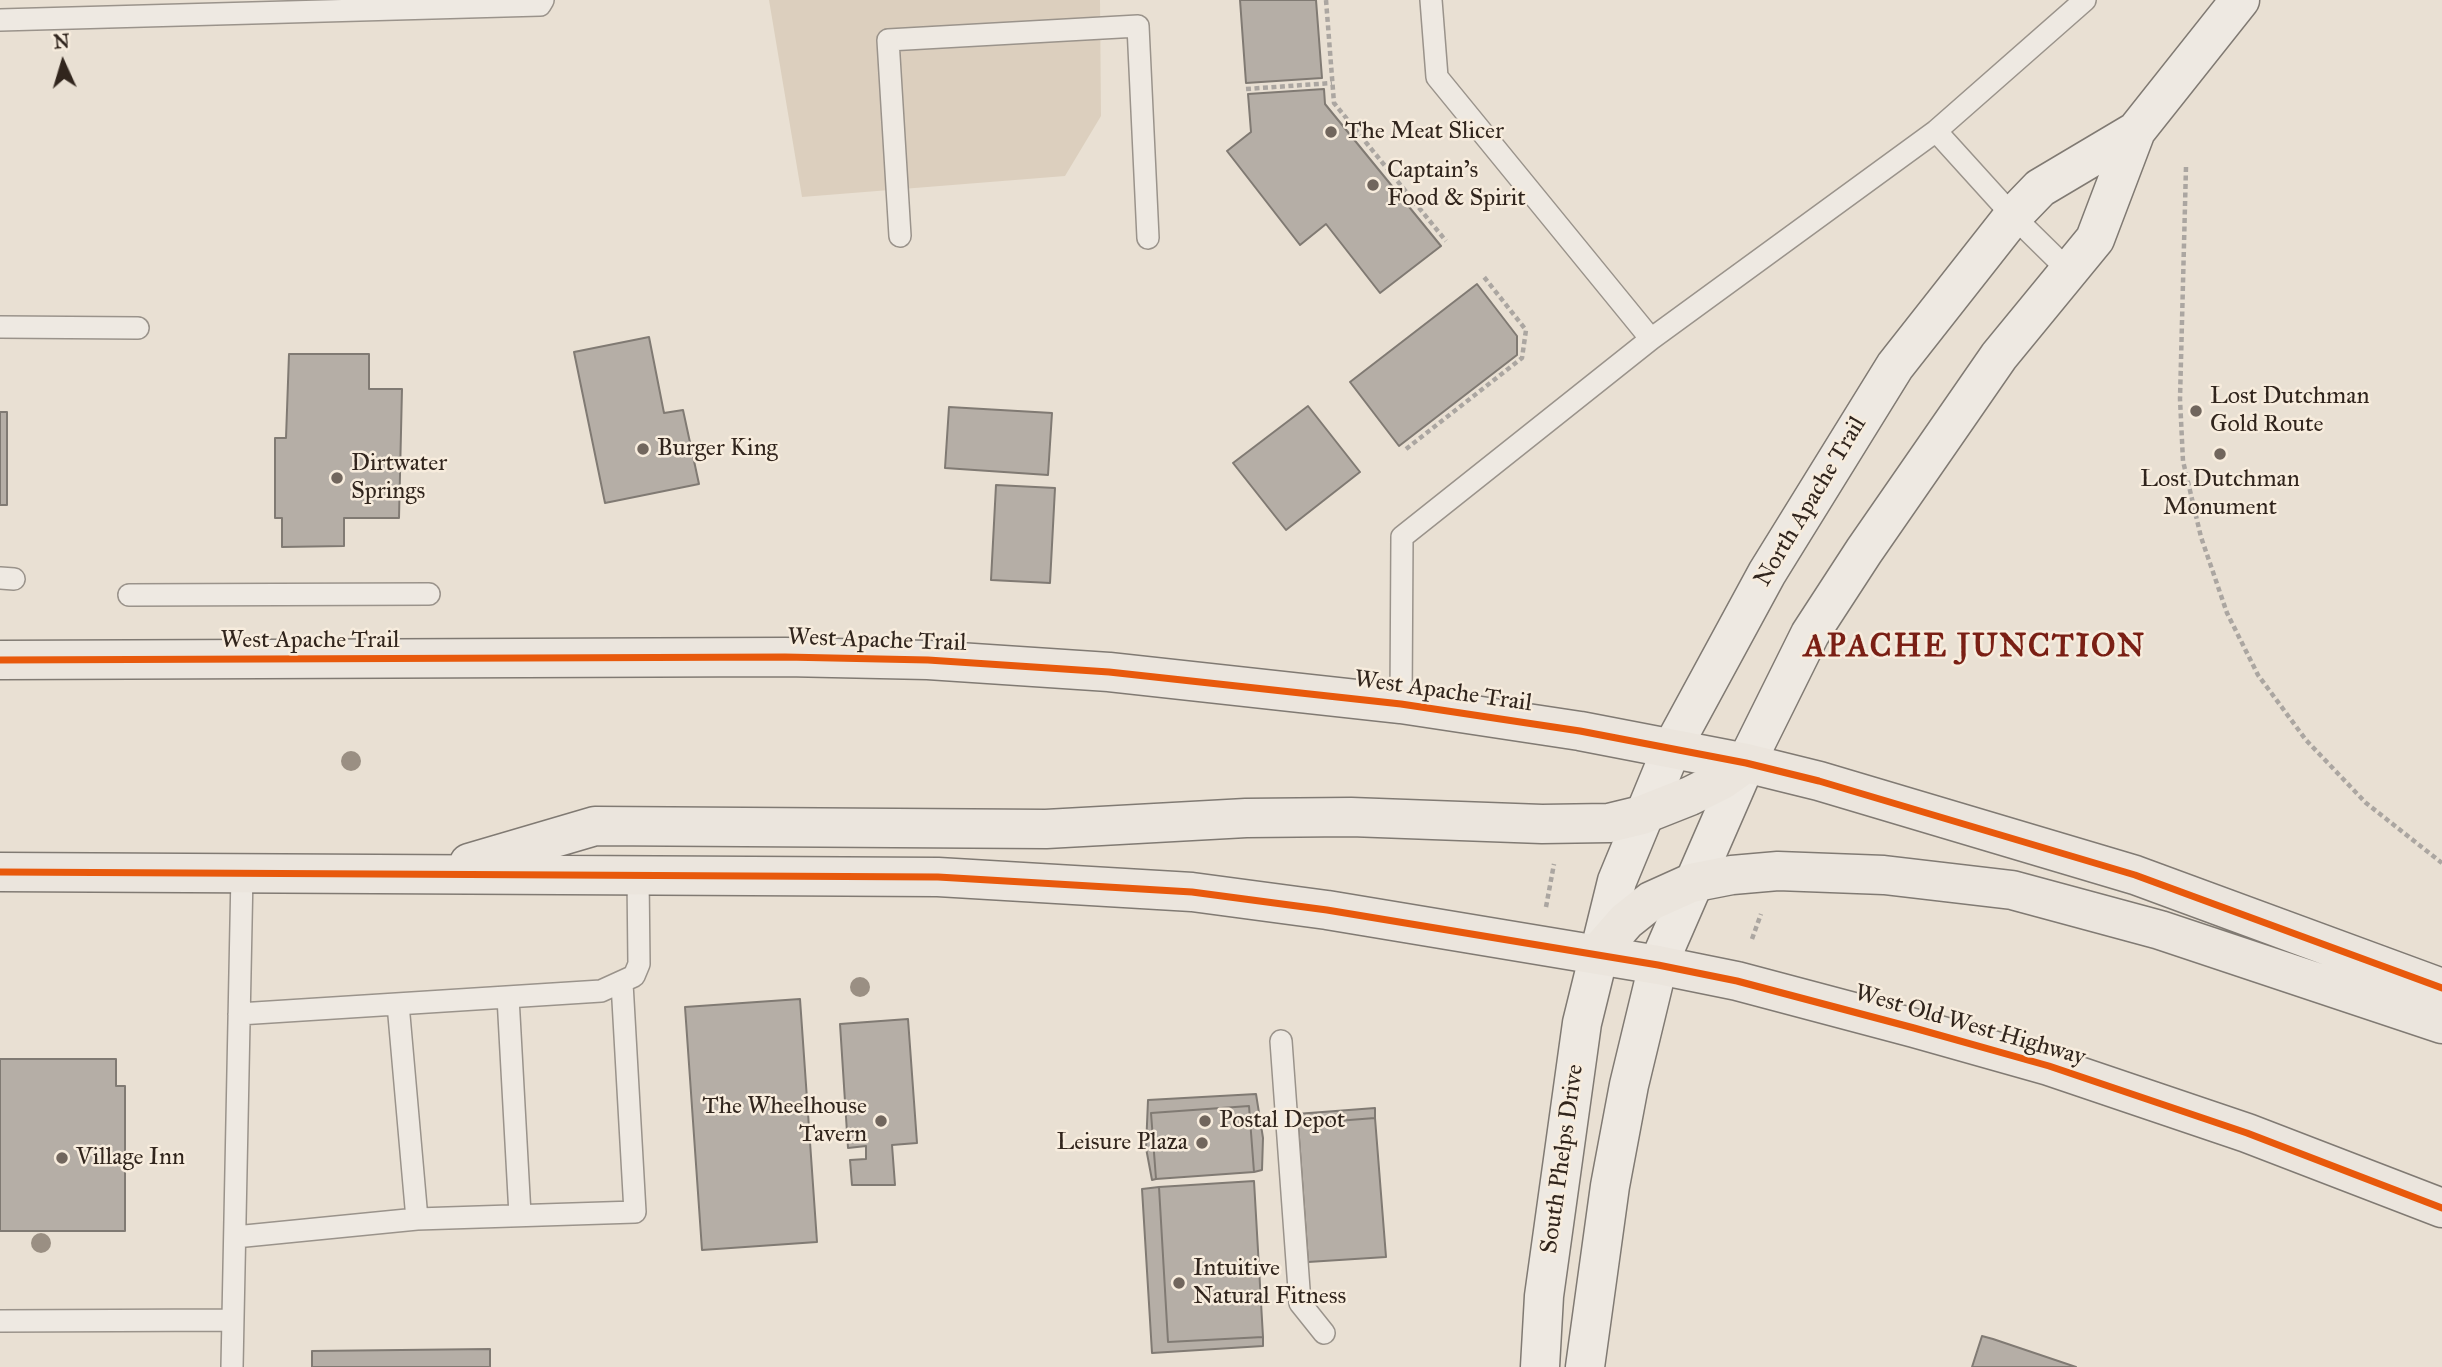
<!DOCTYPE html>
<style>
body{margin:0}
#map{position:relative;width:2442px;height:1367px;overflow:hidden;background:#e9e0d3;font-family:"IM FELL Great Primer",serif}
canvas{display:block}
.north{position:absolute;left:28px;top:28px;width:70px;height:70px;-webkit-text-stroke:5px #f7ecdd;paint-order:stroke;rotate:356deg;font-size:19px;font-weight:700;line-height:28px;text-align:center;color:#31251d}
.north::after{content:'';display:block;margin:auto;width:24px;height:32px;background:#31251d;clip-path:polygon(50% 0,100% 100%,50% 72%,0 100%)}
</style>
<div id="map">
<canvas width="2442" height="1367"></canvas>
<div class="north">N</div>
</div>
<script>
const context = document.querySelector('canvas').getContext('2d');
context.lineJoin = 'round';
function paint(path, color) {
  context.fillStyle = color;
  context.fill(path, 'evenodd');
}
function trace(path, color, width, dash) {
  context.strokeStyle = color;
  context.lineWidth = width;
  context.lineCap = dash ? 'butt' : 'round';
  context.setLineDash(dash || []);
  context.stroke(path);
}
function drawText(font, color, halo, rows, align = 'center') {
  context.font = font + ' "IM FELL Great Primer",serif';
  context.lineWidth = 5;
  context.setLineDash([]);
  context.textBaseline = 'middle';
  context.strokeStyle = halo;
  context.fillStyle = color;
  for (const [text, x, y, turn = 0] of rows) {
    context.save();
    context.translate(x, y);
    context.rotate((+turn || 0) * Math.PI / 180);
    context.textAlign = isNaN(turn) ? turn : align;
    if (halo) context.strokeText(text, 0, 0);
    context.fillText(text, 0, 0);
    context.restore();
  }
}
const green = new Path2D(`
 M 769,0 L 1100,0 L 1101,116 L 1065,176 L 802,197 Z`);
const building = new Path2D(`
 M 1240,0 L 1316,0 L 1322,78 L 1246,83 Z
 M 1324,89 L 1325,104 L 1441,246 L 1380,293 L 1326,224 L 1300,245 L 1227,151 L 1251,132 L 1248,94 Z
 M 1477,284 L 1517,336 L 1517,355 L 1399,446 L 1350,382 Z
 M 649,337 L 664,413 L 683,410 L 699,484 L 605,503 L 574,352 Z
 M 289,354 L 369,354 L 369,389 L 402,389 L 399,518 L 344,518 L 344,546 L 282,547 L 282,518 L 275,518 L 275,438 L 286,438 Z
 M 1308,406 L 1360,472 L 1286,530 L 1233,463 Z
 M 949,407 L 1052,413 L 1048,475 L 945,468 Z
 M 0,412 L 7,412 L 7,505 L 0,505 Z
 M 996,485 L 1055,488 L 1050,583 L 991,580 Z
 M 800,999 L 817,1242 L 702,1250 L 685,1007 Z
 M 908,1019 L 917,1143 L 892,1145 L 895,1185 L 852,1185 L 850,1160 L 866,1159 L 866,1146 L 848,1148 L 840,1024 Z
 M 0,1059 L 116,1059 L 116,1086 L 125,1086 L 125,1231 L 0,1231 Z
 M 1256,1094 L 1263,1138 L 1262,1170 L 1254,1172 L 1249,1106 L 1151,1113 L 1156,1179 L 1152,1180 L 1146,1148 L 1148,1100 Z
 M 1249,1106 L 1254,1172 L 1156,1179 L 1151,1113 Z
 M 1375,1108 L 1375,1118 L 1298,1124 L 1296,1114 Z
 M 1375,1118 L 1386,1257 L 1308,1262 L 1298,1124 Z
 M 1254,1181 L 1263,1337 L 1168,1342 L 1159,1187 Z
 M 1159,1187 L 1168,1342 L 1263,1337 L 1263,1346 L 1152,1353 L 1142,1189 Z
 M 1982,1336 L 1993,1339 L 2076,1367 L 1972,1367 Z
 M 490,1349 L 490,1367 L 312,1367 L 312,1351 Z`);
const path = new Path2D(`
 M 1326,0 L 1334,103 L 1446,241
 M 1246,89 L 1332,83
 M 2186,167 L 2180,399 L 2183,461 L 2201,537 L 2227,613 L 2258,675 L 2306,740 L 2366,803 L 2442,863
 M 1406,449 L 1522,358 L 1526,330 L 1484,277
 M 1546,907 L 1554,864
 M 1752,939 L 1761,914`);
const lane = new Path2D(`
 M 1431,0 L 1437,77 L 1651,339
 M 0,20 L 540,5 L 543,0
 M 1936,131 L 2013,216 L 2069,271
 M 900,236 L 888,40 L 1138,26 L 1148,238
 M 0,327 L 138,328
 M 0,578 L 14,579
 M 129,595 L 429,594
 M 1401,704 L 1402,537 L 1651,339 L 1936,131 L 2085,0
 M 508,997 L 520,1215
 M 239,1014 L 601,991 L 634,976 L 639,964 L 638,876
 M 1281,1041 L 1300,1303 L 1324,1333
 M 417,1219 L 635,1212 L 622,983
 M 235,1237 L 417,1219 L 398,1004
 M 0,1321 L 232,1320
 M 232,1367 L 242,874`);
const secondary = new Path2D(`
 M 1540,1367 L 1544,1296 L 1582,1023 L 1617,881 L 1672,748 L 1767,573 L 1895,366 L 2013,216 L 2040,188 L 2136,131
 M 1585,1367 L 1610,1186 L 1629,1085 L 1658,965 L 1746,763 L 1810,634 L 1864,551 L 1999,356 L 2095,239 L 2136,131 L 2240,0`);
const primary = new Path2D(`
 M 0,660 L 785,657 L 928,660 L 1109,672 L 1401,704 L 1580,731 L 1746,763 L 1819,781 L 2135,875 L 2442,988
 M 469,863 L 595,826 L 1046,829 L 1246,818 L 1351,817 L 1542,824 L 1609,823 L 1642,815 L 1690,796 L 1722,780 L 1746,763
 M 0,872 L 938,877 L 1192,892 L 1327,910 L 1658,965 L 1737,981 L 1914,1028 L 2049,1066 L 2247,1133 L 2442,1208
 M 1598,953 L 1626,921 L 1651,901 L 1691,883 L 1732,875 L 1778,871 L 1884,875 L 2012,890 L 2160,930 L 2442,1024`);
const cycleway = new Path2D(`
 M 0,660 L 785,657 L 928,660 L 1109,672 L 1401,704 L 1580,731 L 1746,763 L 1819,781 L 2135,875 L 2442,988
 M 0,872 L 938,877 L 1192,892 L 1327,910 L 1658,965 L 1737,981 L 1914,1028 L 2049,1066 L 2247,1133 L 2442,1208`);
const trees = [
 [351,761],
 [860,987],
 [41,1243]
];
const markers = [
 [1331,132,7,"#71665d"],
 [1373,185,7,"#71665d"],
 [2196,411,7,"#71665d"],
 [643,449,7,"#71665d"],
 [2220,454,7,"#71665d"],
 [337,478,7,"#71665d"],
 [881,1121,7,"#71665d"],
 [1205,1121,7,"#71665d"],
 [1202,1143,7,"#71665d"],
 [62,1158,7,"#71665d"],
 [1179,1283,7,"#71665d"]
];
const poiNames = [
 ["The Meat Slicer",1345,132],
 ["Captain's",1387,171],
 ["Food & Spirit",1387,199],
 ["Lost Dutchman",2210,397],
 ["Gold Route",2210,425],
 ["Burger King",657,449],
 ["Dirtwater",351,464],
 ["Springs",351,492],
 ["Lost Dutchman",2220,480,"center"],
 ["Monument",2220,508,"center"],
 ["The Wheelhouse",867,1107,"right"],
 ["Tavern",867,1135,"right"],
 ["Postal Depot",1219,1121],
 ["Leisure Plaza",1188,1143,"right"],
 ["Village Inn",76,1158],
 ["Intuitive",1193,1269],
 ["Natural Fitness",1193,1297]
];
const streetNames = [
 ["North Apache Trail",1811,502,-59],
 ["West Apache Trail",310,641],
 ["West Apache Trail",877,641,2],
 ["West Apache Trail",1443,692,8],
 ["West Old West Highway",1970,1026,16],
 ["South Phelps Drive",1563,1159,-82]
];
const districtNames = [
 ["APACHE JUNCTION",1975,648]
];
paint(green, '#dccfbe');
paint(building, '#b5aea6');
trace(building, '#807a73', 2);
trace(lane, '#9a938b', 24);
trace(secondary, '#807a73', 41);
trace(primary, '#807a73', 41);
trace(path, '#aba6a1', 4.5, [5, 3.5]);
trace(lane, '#eee9e2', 21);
trace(secondary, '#eee9e2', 38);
trace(primary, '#ebe5dd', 38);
trace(cycleway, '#e8590c', 7);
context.fillStyle = '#9a8f83';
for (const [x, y] of trees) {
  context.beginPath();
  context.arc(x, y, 10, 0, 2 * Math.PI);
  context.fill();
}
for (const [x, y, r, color] of markers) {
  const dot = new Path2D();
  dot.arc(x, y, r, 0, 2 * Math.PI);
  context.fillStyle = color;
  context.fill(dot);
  trace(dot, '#f7ecdd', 2.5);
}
drawText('24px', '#31251d', '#f7ecdd', poiNames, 'left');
drawText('24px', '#31251d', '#f7ecdd', streetNames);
context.letterSpacing = '2px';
drawText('bold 32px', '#7a1f14', '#f7ecdd', districtNames);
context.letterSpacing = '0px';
</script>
